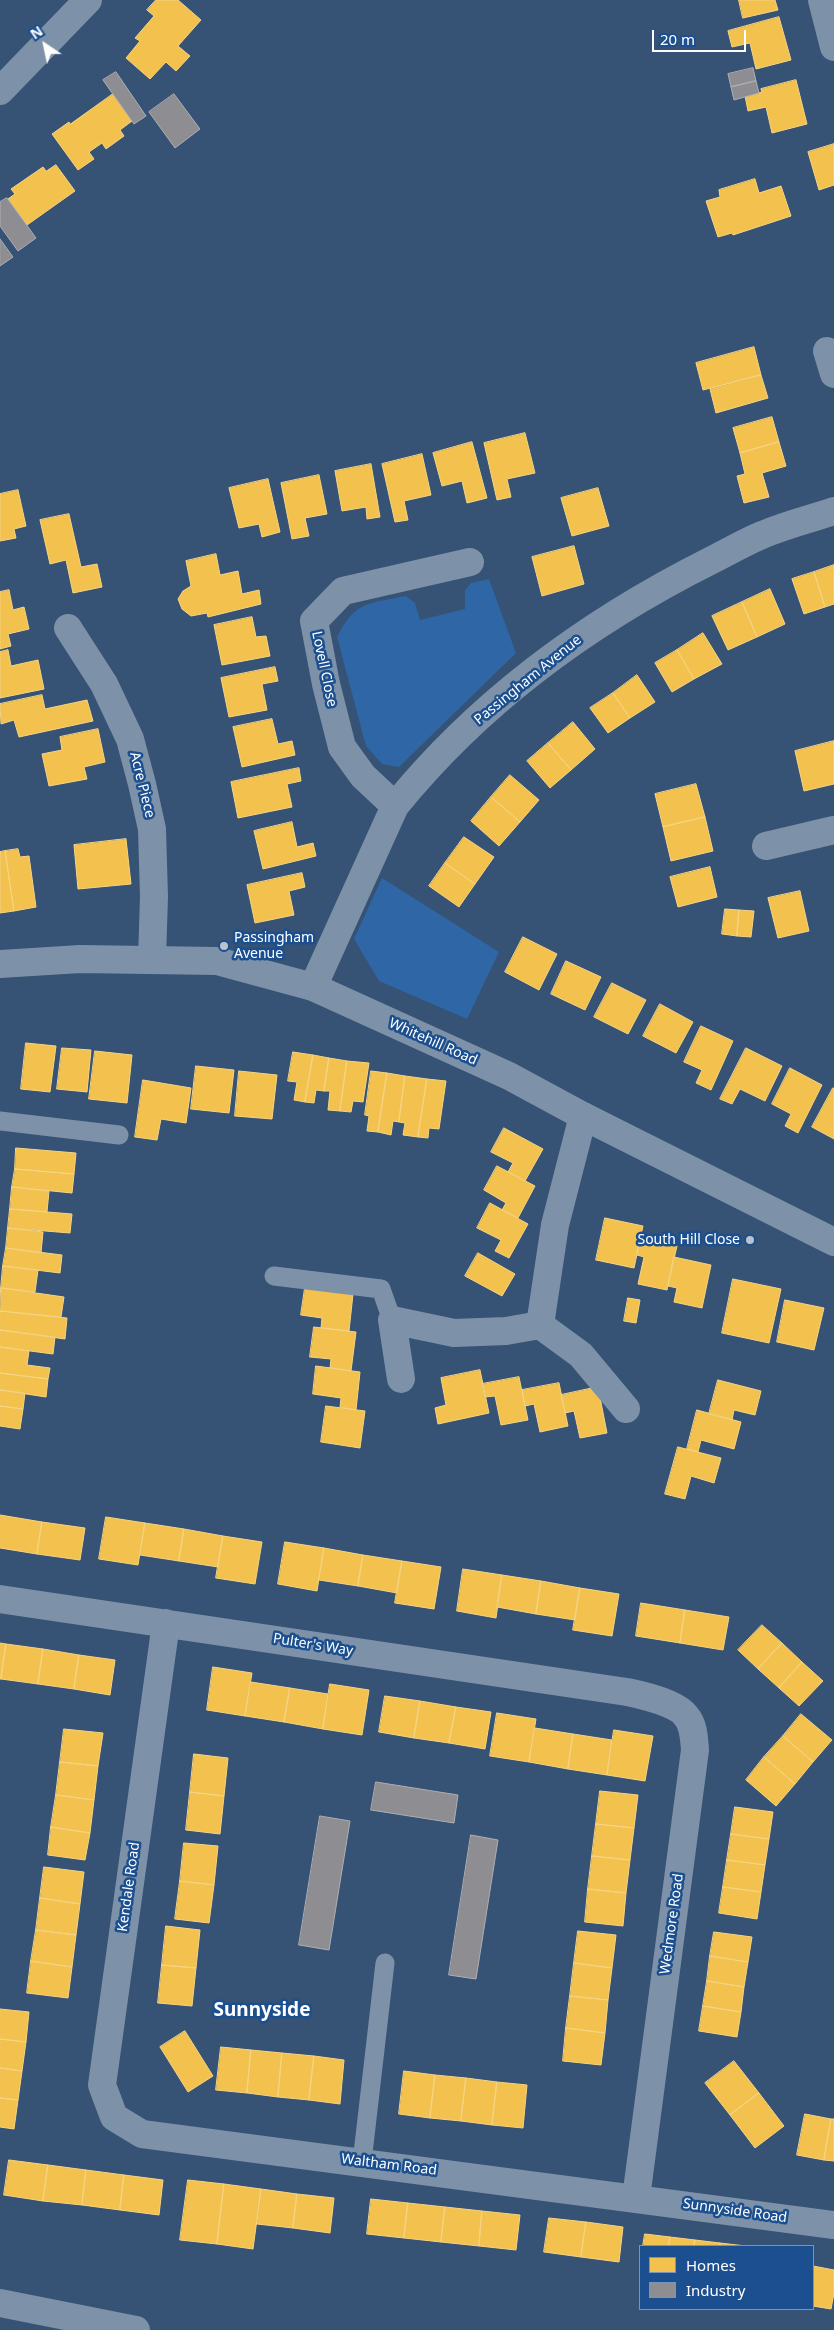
<!DOCTYPE html>
<style>
body{margin:0}
#map{position:relative;width:834px;height:2330px;overflow:hidden;background:#365274;font-family:"Noto Sans",sans-serif}
canvas{display:block}
.legend{position:absolute;left:639px;top:2245px;width:175px;height:65px;box-sizing:border-box;background:#1b4f8f;border:1px solid #7695bc;margin:0;padding:6px 9px;list-style:none;font-size:15px;color:#fff}
.legend li{display:flex;align-items:center;gap:10px;height:25px}
.legend b{width:25px;border:1px solid #7695bc}
.north{position:absolute;left:20px;top:20px;width:50px;height:50px;-webkit-text-stroke:4px #1b4f8f;paint-order:stroke;rotate:326deg;font-size:14px;font-weight:700;line-height:20px;text-align:center;color:#fff}
.north::after{content:'';display:block;margin:auto;width:18px;height:22px;background:#fff;clip-path:polygon(50% 0,100% 100%,50% 72%,0 100%)}
.scale{position:absolute;left:652px;top:30px;width:94px;height:22px;box-sizing:border-box;border:2px solid #fff;border-top:0;padding-left:6px;font-size:15px;line-height:18px;white-space:nowrap;color:#fff;-webkit-text-stroke:4px #1b4f8f;paint-order:stroke}
</style>
<div id="map">
<canvas width="834" height="2330"></canvas>
<ul class="legend">
<li><b style="height:14px;background:#f2c14e"></b>Homes</li>
<li><b style="height:14px;background:#8d8d92"></b>Industry</li>
</ul>
<div class="north">N</div>
<div class="scale">20 m</div>
</div>
<script>
const context = document.querySelector('canvas').getContext('2d');
context.lineJoin = 'round';
function paint(path, color) {
  context.fillStyle = color;
  context.fill(path, 'evenodd');
}
function trace(path, color, width, dash) {
  context.strokeStyle = color;
  context.lineWidth = width;
  context.lineCap = dash ? 'butt' : 'round';
  context.setLineDash(dash || []);
  context.stroke(path);
}
function drawText(font, color, halo, rows, align = 'center') {
  context.font = font + ' "Noto Sans",sans-serif';
  context.lineWidth = 5;
  context.setLineDash([]);
  context.textBaseline = 'middle';
  context.strokeStyle = halo;
  context.fillStyle = color;
  for (const [text, x, y, turn = 0] of rows) {
    context.save();
    context.translate(x, y);
    context.rotate((+turn || 0) * Math.PI / 180);
    context.textAlign = isNaN(turn) ? turn : align;
    if (halo) context.strokeText(text, 0, 0);
    context.fillText(text, 0, 0);
    context.restore();
  }
}
const green = new Path2D(`
 M 489,579 L 516,653 L 399,767 L 382,764 L 366,746 L 337,637 C 356,600 368,604 406,596 L 415,603 L 420,620 L 465,609 L 465,590 L 471,583 Z
 M 382,878 L 499,952 L 467,1019 L 379,981 L 354,939 Z`);
const homes = new Path2D(`
 M 156,0 L 178,0 L 201,20 L 178,46 L 190,56 L 176,71 L 166,62 L 150,79 L 126,58 L 140,41 L 135,38 L 154,16 L 147,10 Z
 M 739,0 L 775,0 L 778,10 L 743,18 Z
 M 779,17 L 791,60 L 756,69 L 750,43 L 732,47 L 728,31 Z
 M 796,80 L 807,124 L 772,133 L 766,107 L 748,111 L 745,96 L 762,92 L 761,89 Z
 M 113,94 L 132,121 L 120,130 L 124,136 L 106,149 L 102,143 L 89,152 L 94,159 L 78,170 L 52,134 L 69,122 L 70,124 Z
 M 834,144 L 834,185 L 819,190 L 808,152 Z
 M 56,165 L 75,191 L 27,225 L 8,199 L 15,194 L 11,189 L 43,167 L 46,171 Z
 M 755,179 L 759,193 L 781,186 L 791,216 L 733,235 L 732,233 L 718,237 L 706,201 L 720,197 L 719,190 Z
 M 754,347 L 761,375 L 703,390 L 696,363 Z
 M 761,375 L 768,398 L 716,413 L 710,389 Z
 M 772,417 L 779,442 L 740,453 L 733,428 Z
 M 525,433 L 535,473 L 507,479 L 511,497 L 497,500 L 484,443 Z
 M 472,442 L 487,498 L 467,503 L 462,481 L 442,486 L 433,453 Z
 M 779,442 L 786,466 L 762,473 L 769,497 L 744,503 L 737,476 L 745,474 L 740,453 Z
 M 422,454 L 431,495 L 404,501 L 408,520 L 395,522 L 382,464 Z
 M 371,464 L 380,517 L 367,519 L 366,507 L 342,511 L 335,471 Z
 M 319,475 L 327,514 L 305,518 L 309,536 L 292,539 L 281,483 Z
 M 268,479 L 280,532 L 262,537 L 259,524 L 239,528 L 229,488 Z
 M 598,488 L 609,526 L 572,536 L 561,498 Z
 M 18,490 L 26,526 L 14,529 L 16,538 L 0,541 L 0,494 Z
 M 69,514 L 81,567 L 97,564 L 102,587 L 73,593 L 66,560 L 50,564 L 40,520 Z
 M 574,546 L 584,584 L 542,596 L 532,557 Z
 M 216,554 L 220,575 L 238,571 L 242,594 L 259,590 L 261,604 L 208,617 L 207,613 L 191,616 L 182,609 L 178,599 L 183,591 L 191,586 L 186,561 Z
 M 834,565 L 834,604 L 825,607 L 814,572 Z
 M 814,572 L 825,607 L 804,614 L 792,579 Z
 M 770,589 L 785,624 L 757,637 L 742,602 Z
 M 9,590 L 13,610 L 24,607 L 29,629 L 8,634 L 11,646 L 0,649 L 0,592 Z
 M 742,602 L 757,637 L 728,650 L 712,616 Z
 M 252,617 L 256,637 L 266,636 L 270,656 L 222,665 L 214,625 Z
 M 703,633 L 722,664 L 694,679 L 677,650 Z
 M 8,650 L 11,666 L 38,660 L 44,689 L 0,698 L 0,652 Z
 M 677,650 L 694,679 L 672,692 L 655,663 Z
 M 275,667 L 278,681 L 262,684 L 267,710 L 229,717 L 221,678 Z
 M 637,675 L 655,702 L 630,718 L 613,693 Z
 M 613,693 L 630,718 L 608,733 L 590,708 Z
 M 42,695 L 45,709 L 87,700 L 93,721 L 19,737 L 14,720 L 1,724 L 0,704 Z
 M 272,719 L 278,744 L 292,741 L 295,755 L 242,767 L 233,727 Z
 M 573,722 L 595,749 L 571,770 L 548,743 Z
 M 98,729 L 105,762 L 84,767 L 87,779 L 49,786 L 42,754 L 62,750 L 60,737 Z
 M 834,741 L 834,784 L 804,791 L 795,751 Z
 M 548,743 L 571,770 L 550,788 L 527,761 Z
 M 299,768 L 301,781 L 287,784 L 292,807 L 238,818 L 231,782 Z
 M 510,775 L 539,800 L 520,822 L 491,797 Z
 M 696,784 L 705,817 L 663,827 L 655,794 Z
 M 491,797 L 520,822 L 499,846 L 471,821 Z
 M 705,817 L 713,851 L 671,861 L 663,827 Z
 M 292,822 L 297,847 L 313,843 L 316,856 L 263,869 L 254,831 Z
 M 464,837 L 494,857 L 475,884 L 445,863 Z
 M 126,839 L 131,884 L 78,889 L 74,845 Z
 M 18,849 L 20,857 L 29,856 L 36,907 L 14,911 L 5,851 Z
 M 5,851 L 14,911 L 0,913 L 0,852 Z
 M 445,863 L 475,884 L 459,907 L 429,886 Z
 M 710,867 L 717,897 L 678,907 L 670,877 Z
 M 302,873 L 305,887 L 289,891 L 294,915 L 255,923 L 247,885 Z
 M 800,891 L 809,931 L 778,938 L 768,898 Z
 M 725,909 L 739,910 L 737,936 L 722,934 Z
 M 739,910 L 754,911 L 751,937 L 737,936 Z
 M 523,937 L 557,954 L 539,990 L 505,972 Z
 M 566,961 L 601,977 L 585,1010 L 551,994 Z
 M 612,983 L 646,1000 L 628,1034 L 594,1017 Z
 M 660,1004 L 693,1022 L 676,1053 L 643,1036 Z
 M 701,1026 L 733,1041 L 711,1090 L 696,1083 L 702,1070 L 684,1062 Z
 M 26,1043 L 56,1046 L 50,1092 L 21,1089 Z
 M 62,1048 L 91,1050 L 87,1092 L 57,1089 Z
 M 746,1048 L 782,1066 L 765,1101 L 740,1089 L 732,1104 L 720,1099 Z
 M 95,1051 L 132,1055 L 127,1103 L 89,1099 Z
 M 293,1052 L 313,1055 L 305,1102 L 294,1100 L 297,1082 L 288,1081 Z
 M 313,1055 L 329,1058 L 324,1091 L 316,1090 L 314,1103 L 305,1102 Z
 M 329,1058 L 347,1061 L 340,1111 L 328,1110 L 330,1091 L 324,1091 Z
 M 347,1061 L 369,1063 L 363,1102 L 353,1101 L 351,1112 L 340,1111 Z
 M 196,1066 L 234,1070 L 229,1113 L 191,1109 Z
 M 790,1068 L 822,1085 L 798,1133 L 785,1126 L 791,1114 L 772,1104 Z
 M 239,1071 L 277,1075 L 272,1119 L 235,1116 Z
 M 371,1071 L 387,1073 L 378,1132 L 367,1131 L 369,1116 L 365,1115 Z
 M 387,1073 L 405,1076 L 399,1122 L 393,1121 L 391,1135 L 378,1132 Z
 M 405,1076 L 427,1079 L 418,1137 L 403,1135 L 405,1123 L 399,1122 Z
 M 427,1079 L 446,1081 L 439,1129 L 429,1128 L 428,1138 L 418,1137 Z
 M 143,1080 L 191,1088 L 186,1123 L 161,1119 L 157,1140 L 135,1137 Z
 M 833,1088 L 834,1088 L 834,1139 L 812,1127 Z
 M 504,1128 L 543,1149 L 525,1181 L 508,1172 L 513,1163 L 491,1152 Z
 M 16,1148 L 76,1153 L 74,1174 L 15,1169 Z
 M 497,1166 L 535,1186 L 518,1218 L 502,1210 L 506,1203 L 484,1190 Z
 M 15,1169 L 74,1174 L 72,1193 L 12,1187 Z
 M 12,1187 L 49,1191 L 47,1212 L 10,1209 Z
 M 490,1203 L 528,1224 L 509,1258 L 495,1251 L 501,1240 L 477,1228 Z
 M 10,1209 L 72,1214 L 70,1233 L 8,1228 Z
 M 605,1218 L 643,1226 L 634,1268 L 596,1260 Z
 M 8,1228 L 43,1232 L 41,1253 L 6,1248 Z
 M 640,1238 L 677,1246 L 667,1290 L 638,1284 L 644,1257 L 637,1255 Z
 M 6,1248 L 62,1255 L 60,1273 L 3,1266 Z
 M 478,1253 L 515,1274 L 502,1296 L 465,1276 Z
 M 674,1257 L 711,1265 L 702,1308 L 674,1302 L 677,1288 L 668,1286 Z
 M 3,1266 L 38,1270 L 35,1292 L 1,1288 Z
 M 733,1279 L 781,1289 L 769,1343 L 722,1333 Z
 M 1,1288 L 64,1297 L 61,1317 L 0,1311 Z
 M 305,1288 L 353,1294 L 349,1331 L 321,1328 L 322,1318 L 301,1315 Z
 M 628,1298 L 640,1300 L 636,1323 L 624,1321 Z
 M 785,1300 L 824,1308 L 814,1350 L 777,1342 Z
 M 0,1311 L 67,1318 L 65,1339 L 0,1330 Z
 M 314,1327 L 356,1332 L 351,1371 L 330,1368 L 331,1359 L 310,1357 Z
 M 0,1330 L 55,1337 L 53,1354 L 0,1347 Z
 M 0,1347 L 29,1351 L 27,1365 L 50,1368 L 48,1379 L 0,1373 Z
 M 316,1366 L 360,1372 L 356,1410 L 340,1407 L 341,1398 L 313,1394 Z
 M 480,1370 L 489,1413 L 438,1424 L 435,1408 L 446,1405 L 441,1378 Z
 M 0,1373 L 48,1379 L 46,1397 L 0,1390 Z
 M 519,1377 L 528,1420 L 501,1425 L 495,1396 L 485,1397 L 482,1384 Z
 M 718,1380 L 761,1391 L 755,1415 L 734,1410 L 732,1420 L 709,1414 Z
 M 559,1383 L 568,1426 L 540,1432 L 534,1404 L 525,1406 L 522,1390 Z
 M 598,1387 L 607,1433 L 580,1438 L 574,1411 L 565,1413 L 561,1395 Z
 M 0,1390 L 25,1393 L 23,1409 L 0,1406 Z
 M 0,1406 L 23,1409 L 20,1429 L 0,1426 Z
 M 326,1406 L 365,1411 L 360,1448 L 321,1442 Z
 M 697,1410 L 741,1422 L 734,1449 L 701,1440 L 698,1452 L 687,1449 Z
 M 678,1447 L 721,1458 L 714,1483 L 691,1476 L 685,1499 L 665,1494 Z
 M 0,1515 L 42,1522 L 37,1554 L 0,1548 Z
 M 106,1517 L 145,1523 L 138,1565 L 99,1559 Z
 M 42,1522 L 85,1528 L 80,1560 L 37,1554 Z
 M 145,1523 L 184,1529 L 179,1561 L 140,1555 Z
 M 184,1529 L 223,1536 L 218,1567 L 179,1561 Z
 M 223,1536 L 262,1542 L 255,1584 L 216,1578 Z
 M 285,1542 L 324,1548 L 317,1591 L 278,1584 Z
 M 324,1548 L 363,1555 L 358,1586 L 319,1580 Z
 M 363,1555 L 402,1561 L 397,1593 L 358,1586 Z
 M 402,1561 L 441,1567 L 434,1609 L 395,1603 Z
 M 463,1569 L 502,1575 L 496,1618 L 457,1611 Z
 M 502,1575 L 541,1581 L 536,1614 L 497,1607 Z
 M 541,1581 L 580,1588 L 575,1620 L 536,1614 Z
 M 580,1588 L 619,1594 L 612,1636 L 573,1630 Z
 M 641,1603 L 685,1610 L 680,1643 L 636,1636 Z
 M 685,1610 L 729,1617 L 723,1650 L 680,1643 Z
 M 762,1625 L 782,1643 L 758,1669 L 738,1650 Z
 M 0,1643 L 6,1644 L 1,1679 L 0,1679 Z
 M 782,1643 L 802,1662 L 779,1688 L 758,1669 Z
 M 6,1644 L 43,1649 L 38,1684 L 1,1679 Z
 M 43,1649 L 79,1655 L 74,1689 L 38,1684 Z
 M 79,1655 L 115,1660 L 110,1695 L 74,1689 Z
 M 802,1662 L 823,1681 L 799,1706 L 779,1688 Z
 M 213,1667 L 252,1673 L 245,1716 L 207,1710 Z
 M 251,1682 L 290,1688 L 284,1722 L 245,1716 Z
 M 330,1684 L 369,1690 L 362,1735 L 323,1729 Z
 M 290,1688 L 328,1694 L 323,1729 L 284,1722 Z
 M 385,1696 L 420,1701 L 414,1738 L 379,1732 Z
 M 420,1701 L 456,1707 L 449,1743 L 414,1738 Z
 M 456,1707 L 491,1712 L 485,1749 L 449,1743 Z
 M 497,1713 L 536,1719 L 529,1762 L 490,1756 Z
 M 801,1714 L 832,1740 L 813,1762 L 783,1736 Z
 M 535,1728 L 573,1734 L 568,1769 L 529,1762 Z
 M 64,1729 L 103,1733 L 98,1766 L 60,1762 Z
 M 614,1730 L 653,1736 L 645,1781 L 607,1775 Z
 M 573,1734 L 612,1740 L 607,1775 L 568,1769 Z
 M 783,1736 L 813,1762 L 795,1784 L 764,1757 Z
 M 194,1754 L 228,1758 L 224,1796 L 190,1792 Z
 M 764,1757 L 795,1784 L 776,1806 L 746,1780 Z
 M 60,1762 L 98,1766 L 94,1800 L 56,1795 Z
 M 600,1791 L 638,1795 L 634,1828 L 596,1824 Z
 M 190,1792 L 224,1796 L 220,1834 L 186,1830 Z
 M 56,1795 L 94,1800 L 90,1833 L 51,1827 Z
 M 735,1807 L 773,1812 L 769,1839 L 731,1834 Z
 M 596,1824 L 634,1828 L 630,1860 L 592,1856 Z
 M 51,1827 L 90,1833 L 85,1860 L 48,1855 Z
 M 731,1834 L 769,1839 L 765,1865 L 727,1860 Z
 M 184,1843 L 218,1846 L 214,1885 L 180,1881 Z
 M 592,1856 L 630,1860 L 626,1893 L 588,1889 Z
 M 727,1860 L 765,1865 L 761,1892 L 723,1887 Z
 M 44,1867 L 84,1872 L 80,1904 L 40,1898 Z
 M 180,1881 L 214,1885 L 209,1923 L 175,1919 Z
 M 723,1887 L 761,1892 L 757,1919 L 719,1913 Z
 M 588,1889 L 626,1893 L 623,1926 L 585,1922 Z
 M 40,1898 L 80,1904 L 76,1935 L 36,1930 Z
 M 166,1926 L 200,1930 L 196,1968 L 162,1965 Z
 M 36,1930 L 76,1935 L 72,1967 L 31,1961 Z
 M 578,1931 L 616,1935 L 612,1968 L 574,1963 Z
 M 714,1932 L 752,1937 L 748,1962 L 710,1956 Z
 M 710,1956 L 748,1962 L 744,1987 L 707,1981 Z
 M 31,1961 L 72,1967 L 68,1998 L 27,1993 Z
 M 574,1963 L 612,1968 L 608,2000 L 570,1996 Z
 M 162,1965 L 196,1968 L 192,2006 L 158,2003 Z
 M 707,1981 L 744,1987 L 741,2012 L 703,2006 Z
 M 570,1996 L 608,2000 L 605,2033 L 566,2028 Z
 M 703,2006 L 741,2012 L 737,2037 L 699,2031 Z
 M 0,2009 L 29,2012 L 26,2042 L 0,2039 Z
 M 566,2028 L 605,2033 L 601,2065 L 563,2061 Z
 M 185,2031 L 213,2076 L 188,2092 L 160,2047 Z
 M 0,2039 L 26,2042 L 22,2071 L 0,2068 Z
 M 221,2047 L 251,2050 L 247,2093 L 216,2090 Z
 M 251,2050 L 282,2053 L 278,2097 L 247,2093 Z
 M 282,2053 L 314,2056 L 309,2100 L 278,2097 Z
 M 314,2056 L 344,2060 L 340,2104 L 309,2100 Z
 M 734,2061 L 759,2093 L 730,2115 L 705,2083 Z
 M 0,2068 L 22,2071 L 18,2100 L 0,2098 Z
 M 404,2071 L 435,2075 L 430,2118 L 399,2114 Z
 M 435,2075 L 466,2078 L 461,2121 L 430,2118 Z
 M 466,2078 L 497,2082 L 492,2125 L 461,2121 Z
 M 497,2082 L 527,2085 L 523,2128 L 492,2125 Z
 M 759,2093 L 784,2126 L 755,2148 L 730,2115 Z
 M 0,2098 L 18,2100 L 14,2129 L 0,2127 Z
 M 805,2114 L 831,2119 L 824,2160 L 797,2155 Z
 M 831,2119 L 834,2119 L 834,2161 L 824,2160 Z
 M 9,2160 L 48,2165 L 43,2201 L 4,2195 Z
 M 48,2165 L 86,2170 L 82,2205 L 43,2201 Z
 M 86,2170 L 124,2175 L 120,2210 L 82,2205 Z
 M 124,2175 L 163,2180 L 159,2215 L 120,2210 Z
 M 188,2180 L 224,2184 L 217,2244 L 180,2240 Z
 M 224,2184 L 261,2189 L 253,2249 L 217,2244 Z
 M 261,2189 L 297,2194 L 293,2228 L 257,2224 Z
 M 297,2194 L 334,2198 L 330,2233 L 293,2228 Z
 M 371,2199 L 408,2203 L 404,2238 L 367,2234 Z
 M 408,2203 L 445,2207 L 441,2242 L 404,2238 Z
 M 445,2207 L 482,2211 L 479,2246 L 441,2242 Z
 M 482,2211 L 520,2215 L 516,2250 L 479,2246 Z
 M 549,2218 L 586,2222 L 581,2257 L 544,2252 Z
 M 586,2222 L 623,2227 L 619,2262 L 581,2257 Z
 M 645,2234 L 670,2237 L 669,2246 L 643,2246 Z
 M 670,2237 L 695,2240 L 694,2246 L 669,2246 Z
 M 695,2240 L 720,2243 L 720,2246 L 694,2246 Z
 M 720,2243 L 746,2246 L 720,2246 Z
 M 813,2266 L 834,2270 L 834,2293 L 831,2309 L 813,2306 Z`);
const industry = new Path2D(`
 M 753,68 L 756,81 L 731,87 L 728,74 Z
 M 116,72 L 146,116 L 134,124 L 103,80 Z
 M 756,81 L 759,93 L 734,100 L 731,87 Z
 M 174,94 L 200,129 L 175,148 L 149,112 Z
 M 7,198 L 36,238 L 18,251 L 0,226 L 0,202 Z
 M 0,239 L 13,257 L 0,266 Z
 M 376,1782 L 458,1795 L 454,1823 L 371,1810 Z
 M 320,1816 L 350,1821 L 329,1950 L 299,1945 Z
 M 471,1835 L 498,1840 L 476,1979 L 449,1975 Z`);
const service = new Path2D(`
 M 0,1121 L 119,1135
 M 274,1276 L 381,1289 L 392,1320
 M 362,2162 L 385,1963`);
const minor = new Path2D(`
 M 822,0 L 834,47
 M 827,351 L 834,374
 M 68,628 L 104,684 L 130,739 L 142,784 L 152,829 L 154,897 L 152,959
 M 395,806 L 363,776 L 342,747 L 326,684 L 314,621 L 343,591 L 470,562
 M 766,846 L 834,830
 M 313,987 L 395,806 C 480,701 592,620 712,560 C 728,552 745,542 762,535 C 785,525 810,519 834,511
 M 583,1116 L 555,1225 L 540,1325 L 581,1355 L 626,1409
 M 401,1379 L 392,1320 L 454,1333 L 506,1331 L 540,1325
 M 0,1599 L 627,1692 C 642,1695 677,1703 686,1716 C 694,1725 694,1739 695,1750 L 636,2198
 M 166,1623 L 102,2085 L 114,2117 L 142,2134 L 834,2225
 M 0,2303 L 136,2330`);
const tertiary = new Path2D(`
 M 0,91 L 88,0
 M 0,964 L 80,959 L 217,961 L 313,987 L 509,1076 L 583,1116 L 834,1242`);
const markers = [
 [224,946,5,"#b9c2ce"],
 [750,1240,5,"#b9c2ce"]
];
const streetNames = [
 ["Lovell Close",324,669,78],
 ["Passingham Avenue",528,680,-39],
 ["Acre Piece",142,785,76],
 ["Whitehill Road",433,1042,24],
 ["Pulter's Way",313,1645,9],
 ["Kendale Road",129,1887,-82],
 ["Wedmore Road",672,1924,-82],
 ["Waltham Road",389,2165,7],
 ["Sunnyside Road",735,2211,8]
];
const poiNames = [
 ["Passingham",234,938],
 ["Avenue",234,954],
 ["South Hill Close",740,1240,"right"]
];
const districtNames = [
 ["Sunnyside",262,2011]
];
paint(green, '#2f66a5');
paint(homes, '#f2c14e');
trace(homes, '#f6d483', 1);
paint(industry, '#8d8d92');
trace(industry, '#afafb3', 1);
trace(service, '#7d92a8', 19);
trace(minor, '#7d92a8', 28);
trace(tertiary, '#7d92a8', 28);
for (const [x, y, r, color] of markers) {
  const dot = new Path2D();
  dot.arc(x, y, r, 0, 2 * Math.PI);
  context.fillStyle = color;
  context.fill(dot);
  trace(dot, '#1b4f8f', 2);
}
drawText('14px', '#fff', '#1b4f8f', streetNames);
drawText('14px', '#fff', '#1b4f8f', poiNames, 'left');
drawText('bold 19px', '#fff', '#1b4f8f', districtNames);
</script>
